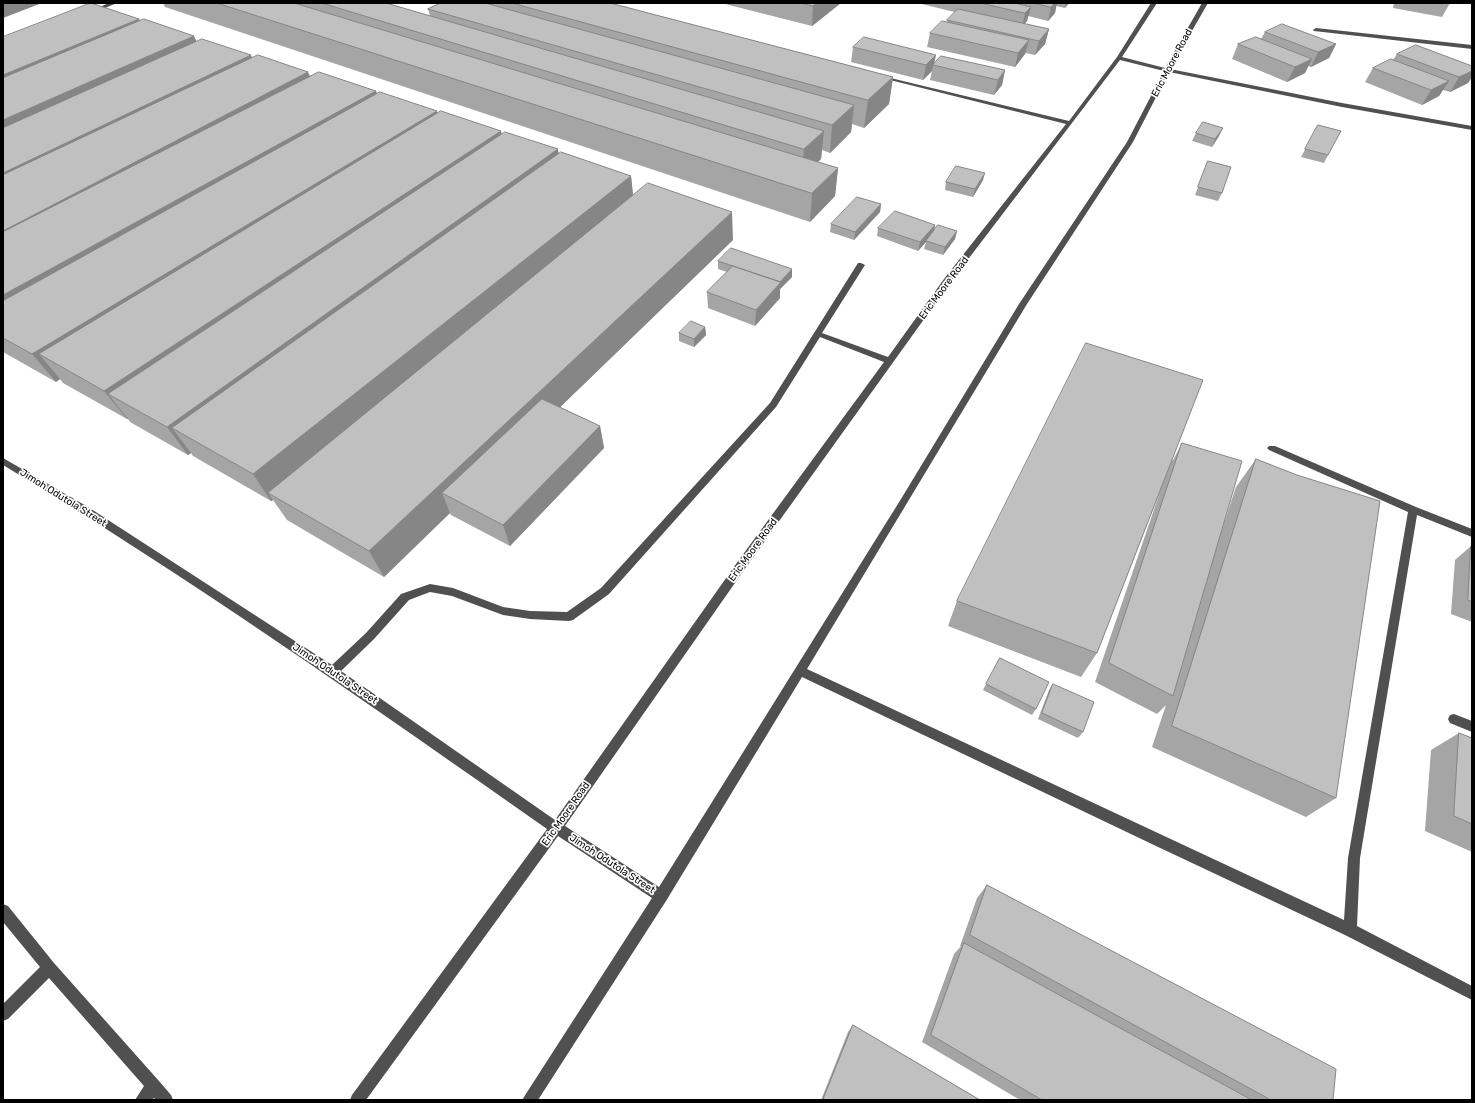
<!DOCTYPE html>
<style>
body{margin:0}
#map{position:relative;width:1475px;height:1103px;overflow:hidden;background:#fff;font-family:Rubik,sans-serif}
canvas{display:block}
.frame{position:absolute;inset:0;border:4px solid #000;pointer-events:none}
</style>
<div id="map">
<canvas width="1475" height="1103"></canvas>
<div class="frame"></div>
</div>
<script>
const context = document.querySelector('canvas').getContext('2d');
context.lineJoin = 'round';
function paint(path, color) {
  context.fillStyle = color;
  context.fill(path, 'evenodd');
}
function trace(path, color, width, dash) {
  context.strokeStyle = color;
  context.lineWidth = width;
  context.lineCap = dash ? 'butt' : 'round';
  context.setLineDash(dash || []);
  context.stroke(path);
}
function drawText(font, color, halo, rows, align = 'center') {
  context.font = font + ' Rubik,sans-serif';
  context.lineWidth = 3.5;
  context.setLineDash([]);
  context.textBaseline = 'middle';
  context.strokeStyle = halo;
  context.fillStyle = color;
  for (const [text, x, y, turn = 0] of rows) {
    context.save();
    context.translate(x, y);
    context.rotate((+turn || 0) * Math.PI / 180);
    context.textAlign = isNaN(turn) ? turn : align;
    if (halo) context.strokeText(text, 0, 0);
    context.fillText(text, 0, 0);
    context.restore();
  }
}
const minor = new Path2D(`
 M 109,3 L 117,3 L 93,13 L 88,12 Z
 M 1151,3 L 1157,3 L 1122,57 L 1165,68 L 1202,3 L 1208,3 L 1170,69 L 1342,103 L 1472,126 L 1472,130 L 1342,107 L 1169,72 L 1133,142 L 1027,304 L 807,669 L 1344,920 L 1348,858 L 1408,512 L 1269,450 L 1267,448 L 1269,446 L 1275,446 L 1416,507 L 1472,529 L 1472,537 L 1417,515 L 1360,858 L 1357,926 L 1472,986 L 1472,1000 L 1345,935 L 1156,846 L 802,677 L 666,901 L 538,1100 L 522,1100 L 652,898 L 558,836 L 366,1100 L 350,1100 L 352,1095 L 547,829 C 369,704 190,578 3,465 L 3,458 L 88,507 L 332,665 L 366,633 L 401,594 L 430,584 L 453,588 L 503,607 L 530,611 L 567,612 L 601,588 L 770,403 L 858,263 L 861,263 L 865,265 L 822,333 L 888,357 L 944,279 L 1066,124 L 878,77 L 878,75 L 1069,121 L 1117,57 ZM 1120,60 L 1164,71 L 1127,142 L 1019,304 L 901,499 L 659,887 L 565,826 L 744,570 L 950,283 ZM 820,337 L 884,362 L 736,564 L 555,820 L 341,671 L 374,639 L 409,600 L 430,592 L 452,596 L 503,615 L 530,619 L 569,621 L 573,620 L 609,594 L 776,407 Z
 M 1316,28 L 1472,45 L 1472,49 L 1314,31 L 1313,30 Z
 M 1454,714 L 1472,721 L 1472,732 L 1450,723 L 1448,719 L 1450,715 Z
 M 3,904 L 8,906 L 54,963 L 159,1081 L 171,1095 L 173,1100 L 156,1100 L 154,1098 L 152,1100 L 135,1100 L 144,1086 L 49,978 L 8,1019 L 3,1021 L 3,1004 L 40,967 L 3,922 Z`);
const wall = new Path2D(`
 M 163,3 L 386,3 L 430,16 L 428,9 L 441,3 L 610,3 L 893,77 L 889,104 L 864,128 L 852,124 L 851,132 L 830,153 L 822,150 L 821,159 L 818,162 L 838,168 L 835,196 L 810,222 L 165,7 Z
 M 721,3 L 841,3 L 812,26 Z
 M 917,3 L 1069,3 L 1065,8 L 1056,6 L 1055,13 L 1048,21 L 1028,16 L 1027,21 L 1024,24 L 1049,29 L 1045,44 L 1035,55 L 1026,53 L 1025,54 L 1015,67 L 927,47 L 930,33 L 947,22 L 947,20 L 955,12 Z
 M 1394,3 L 1450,3 L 1442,17 L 1393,8 Z
 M 139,19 L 140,21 L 194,36 L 196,42 L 252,58 L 308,72 L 310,76 L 376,91 L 377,94 L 502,134 L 558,149 L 558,154 L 631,176 L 633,196 L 733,240 L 560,407 L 600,426 L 604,448 L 510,546 L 451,515 L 450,513 L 384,577 L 287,520 L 273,500 L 271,501 L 193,456 L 191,453 L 188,455 L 130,422 L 128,419 L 127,419 L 63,383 L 60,379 L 56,382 L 3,352 L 3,37 Z
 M 1265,32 L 1336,44 L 1329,58 L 1311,67 L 1308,66 L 1305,73 L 1287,82 L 1232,59 L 1238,44 L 1261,39 Z
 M 853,47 L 935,63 L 1005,70 L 1002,85 L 994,95 L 930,80 L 932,71 L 923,80 L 851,62 Z
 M 1397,54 L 1472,66 L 1472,77 L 1468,83 L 1450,92 L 1443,90 L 1439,96 L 1422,105 L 1365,82 L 1373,68 L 1393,60 Z
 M 1318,125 L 1328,155 L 1324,163 L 1301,157 Z
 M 1196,133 L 1219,136 L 1212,147 L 1192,141 Z
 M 1208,161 L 1222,193 L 1218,201 L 1195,195 Z
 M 983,180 L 973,197 L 945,190 L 946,182 Z
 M 881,204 L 880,212 L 854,240 L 830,232 L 831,224 Z
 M 878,228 L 934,230 L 957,231 L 955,239 L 943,255 L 924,249 L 926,242 L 918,251 L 877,236 Z
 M 718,261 L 792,277 L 780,289 L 780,298 L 755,326 L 708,308 L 707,292 L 727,272 L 718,269 Z
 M 705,327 L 706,335 L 694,347 L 679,341 L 679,333 Z
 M 1182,443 L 1219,538 L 1236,487 L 1256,459 L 1336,798 L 1306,817 L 1152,747 L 1166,705 L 1157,714 L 1095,682 L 1161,489 L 1097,653 L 1081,677 L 948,626 L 957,601 L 1173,460 Z
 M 1471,546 L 1472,546 L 1472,622 L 1451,614 L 1455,560 Z
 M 1000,658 L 1036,709 L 1032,715 L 983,690 Z
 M 1053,684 L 1083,732 L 1078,738 L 1038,719 L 1049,690 Z
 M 1459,733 L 1472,738 L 1472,852 L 1425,831 L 1431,750 Z
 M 987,885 L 1333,1100 L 1020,1100 L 922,1042 L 954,954 L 961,946 L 960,946 L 977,898 Z
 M 853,1025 L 980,1100 L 821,1100 L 848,1032 Z`);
const shadedWall = new Path2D(`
 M 3,3 L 42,3 L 3,18 Z
 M 816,3 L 841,3 L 812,26 L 813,6 Z
 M 1055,3 L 1057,3 L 1055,13 L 1048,21 L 1051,7 Z
 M 1066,3 L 1069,3 L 1065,8 Z
 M 1031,7 L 1027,21 L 1022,27 L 1025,13 Z
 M 139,19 L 153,45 L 3,109 L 3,75 Z
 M 1049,29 L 1045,44 L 1035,55 L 1039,41 Z
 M 194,36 L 206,62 L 3,157 L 3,120 Z
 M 1029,40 L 1025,54 L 1015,67 L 1018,53 Z
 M 1336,44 L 1329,58 L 1311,67 L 1318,52 Z
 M 251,55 L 262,82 L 3,211 L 3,173 Z
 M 936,55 L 934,65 L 933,65 L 932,71 L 923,80 L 926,65 Z
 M 1312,59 L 1305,73 L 1287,82 L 1295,67 Z
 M 1005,70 L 1002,85 L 994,95 L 998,80 Z
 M 1472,71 L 1472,77 L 1468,83 L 1450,92 L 1459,77 Z
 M 308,72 L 318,98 L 3,271 L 3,231 Z
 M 893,77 L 889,104 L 864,128 L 868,100 Z
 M 1449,81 L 1439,96 L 1422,105 L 1431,90 Z
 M 376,91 L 385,118 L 3,337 L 3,295 Z
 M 854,105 L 851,132 L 830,153 L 832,125 Z
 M 437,111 L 444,138 L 39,354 L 60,379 L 56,382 L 32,354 Z
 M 1223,128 L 1219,136 L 1212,147 L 1215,139 Z
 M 501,131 L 507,158 L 108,394 L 128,419 L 127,419 L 104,391 Z
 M 824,131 L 821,159 L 802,177 L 804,149 Z
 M 558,149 L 562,177 L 172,428 L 191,453 L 188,455 L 167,427 Z
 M 838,168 L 835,196 L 810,222 L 812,193 Z
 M 985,173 L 983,180 L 973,197 L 975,189 Z
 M 631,176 L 634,204 L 268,493 L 273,500 L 271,501 L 253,474 Z
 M 881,204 L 880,212 L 854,240 L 855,232 Z
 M 732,212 L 733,240 L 461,503 L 442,493 L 450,513 L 384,577 L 369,551 Z
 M 935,225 L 934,233 L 926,241 L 926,242 L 918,251 L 920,242 Z
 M 957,231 L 955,239 L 943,255 L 945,247 Z
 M 792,269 L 792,277 L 780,289 L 780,298 L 755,326 L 756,310 L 779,283 Z
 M 705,327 L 706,335 L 694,347 L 694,339 Z
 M 600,426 L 604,448 L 510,546 L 503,525 Z`);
const building = new Path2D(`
 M 91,3 L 139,19 L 3,75 L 3,37 Z
 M 217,3 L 294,3 L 838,168 L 812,193 Z
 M 322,3 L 386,3 L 824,131 L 804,149 Z
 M 441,3 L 485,3 L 854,105 L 832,125 L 428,9 Z
 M 512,3 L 610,3 L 893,77 L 868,100 Z
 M 802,3 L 816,3 L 813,6 Z
 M 981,3 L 1014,3 L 1031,7 L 1025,13 Z
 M 1034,3 L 1055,3 L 1051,7 Z
 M 958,9 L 1049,29 L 1039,41 L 947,20 Z
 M 144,19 L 194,36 L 3,120 L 3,78 Z
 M 942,21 L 1029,40 L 1018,53 L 930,33 Z
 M 1282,24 L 1336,44 L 1318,52 L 1265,32 Z
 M 864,37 L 936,55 L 926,65 L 853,47 Z
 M 1256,37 L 1312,59 L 1295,67 L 1238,44 Z
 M 202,39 L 251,55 L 3,173 L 3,128 Z
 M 1416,45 L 1472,66 L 1472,71 L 1459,77 L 1397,54 Z
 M 258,55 L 308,72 L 3,231 L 3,175 Z
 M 941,56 L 1005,70 L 998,80 L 933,65 Z
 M 1391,59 L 1449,81 L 1431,90 L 1373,68 Z
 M 319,72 L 376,91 L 3,295 L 3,232 Z
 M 380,92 L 437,111 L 32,354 L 3,338 L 3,301 Z
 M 441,111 L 501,131 L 104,391 L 39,354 Z
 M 1203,122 L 1223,128 L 1215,139 L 1196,133 Z
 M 1318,125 L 1341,131 L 1328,155 L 1305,149 Z
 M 505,132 L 558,149 L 167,427 L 108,394 Z
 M 561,152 L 631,176 L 253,474 L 172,428 Z
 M 1208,161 L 1231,167 L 1222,193 L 1198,187 Z
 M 956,166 L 985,173 L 975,189 L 946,182 Z
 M 648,183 L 732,212 L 369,551 L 268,493 Z
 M 857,197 L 881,204 L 855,232 L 831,224 Z
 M 895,211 L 935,225 L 920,242 L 878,228 Z
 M 938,225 L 957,231 L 945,247 L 926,241 Z
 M 731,248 L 792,269 L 780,282 L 718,261 Z
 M 733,266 L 781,282 L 756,310 L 707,292 Z
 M 691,321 L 705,327 L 694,339 L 679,333 Z
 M 1086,343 L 1203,380 L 1097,653 L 957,601 Z
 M 542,399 L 600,426 L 503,525 L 442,493 Z
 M 1182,443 L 1242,461 L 1173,696 L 1109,663 Z
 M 1256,459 L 1297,475 L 1380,501 L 1336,798 L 1172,726 Z
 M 1471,546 L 1472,546 L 1472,602 L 1468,600 Z
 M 1000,658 L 1049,682 L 1036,709 L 986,684 Z
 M 1053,684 L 1094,702 L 1083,732 L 1042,713 Z
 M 1459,733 L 1472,738 L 1472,824 L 1454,816 Z
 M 987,885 L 1336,1069 L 1333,1100 L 1271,1100 L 970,935 Z
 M 964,943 L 1252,1100 L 1042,1100 L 931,1035 Z
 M 853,1025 L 980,1100 L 823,1100 Z`);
const streetNames = [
 ["Eric Moore Road",1172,63,-62],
 ["Eric Moore Road",944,288,-53],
 ["Jimoh Odutola Street",63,498,32],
 ["Eric Moore Road",753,550,-54],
 ["Jimoh Odutola Street",335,674,34],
 ["Eric Moore Road",566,814,-55],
 ["Jimoh Odutola Street",612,864,33]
];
paint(minor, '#505050');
paint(wall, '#a5a5a5');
paint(shadedWall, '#868686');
paint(building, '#c0c0c0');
trace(building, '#868686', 1);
drawText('10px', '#000', '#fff', streetNames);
</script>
